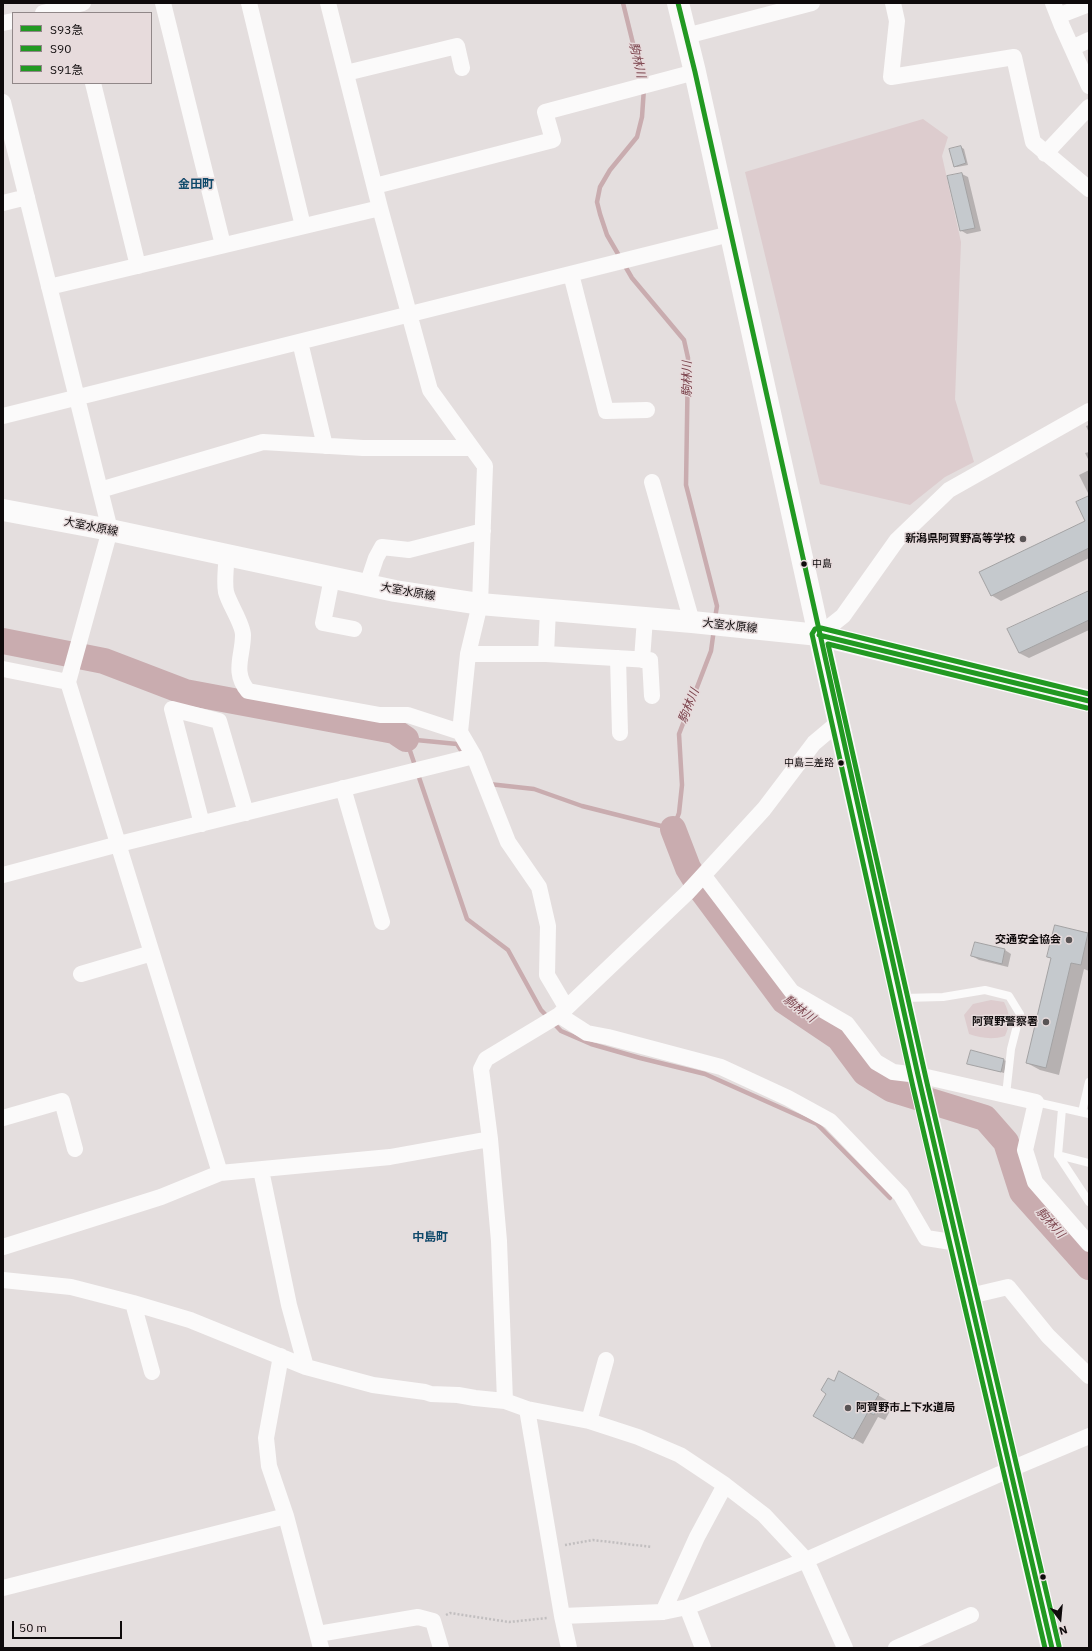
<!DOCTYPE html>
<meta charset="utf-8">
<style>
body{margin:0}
#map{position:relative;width:1092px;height:1651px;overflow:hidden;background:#e4dede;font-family:"IBM Plex Sans","Noto Sans JP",sans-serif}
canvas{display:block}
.frame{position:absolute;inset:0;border:4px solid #0e0a0b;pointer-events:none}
.legend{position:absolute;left:12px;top:12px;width:140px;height:72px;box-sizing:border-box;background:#e7dbdc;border:1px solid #908788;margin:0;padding:5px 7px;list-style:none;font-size:12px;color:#0e0a0b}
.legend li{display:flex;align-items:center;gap:8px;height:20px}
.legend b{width:20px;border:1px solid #908788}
.north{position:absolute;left:1040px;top:1599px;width:40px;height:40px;-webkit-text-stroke:3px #e7dbdc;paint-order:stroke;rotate:164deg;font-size:11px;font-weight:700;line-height:16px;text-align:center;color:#0e0a0b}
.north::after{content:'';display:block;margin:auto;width:14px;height:18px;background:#0e0a0b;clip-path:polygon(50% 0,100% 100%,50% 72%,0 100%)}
.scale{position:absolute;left:12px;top:1621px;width:110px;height:18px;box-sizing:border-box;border:2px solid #0e0a0b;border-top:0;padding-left:5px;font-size:12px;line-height:14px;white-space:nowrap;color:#0e0a0b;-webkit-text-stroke:3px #e7dbdc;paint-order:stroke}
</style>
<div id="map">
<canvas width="1092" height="1651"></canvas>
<div class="frame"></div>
<ul class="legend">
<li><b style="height:5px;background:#292"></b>S93急</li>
<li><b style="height:5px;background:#292"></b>S90</li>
<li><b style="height:5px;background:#292"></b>S91急</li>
</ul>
<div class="north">N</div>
<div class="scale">50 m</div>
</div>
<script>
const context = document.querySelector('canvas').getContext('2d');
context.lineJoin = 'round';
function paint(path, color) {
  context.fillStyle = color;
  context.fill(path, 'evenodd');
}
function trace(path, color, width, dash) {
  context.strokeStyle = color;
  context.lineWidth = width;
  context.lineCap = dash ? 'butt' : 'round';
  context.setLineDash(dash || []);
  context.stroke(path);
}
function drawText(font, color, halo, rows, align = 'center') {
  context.font = font + ' "IBM Plex Sans","Noto Sans JP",sans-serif';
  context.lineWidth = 3;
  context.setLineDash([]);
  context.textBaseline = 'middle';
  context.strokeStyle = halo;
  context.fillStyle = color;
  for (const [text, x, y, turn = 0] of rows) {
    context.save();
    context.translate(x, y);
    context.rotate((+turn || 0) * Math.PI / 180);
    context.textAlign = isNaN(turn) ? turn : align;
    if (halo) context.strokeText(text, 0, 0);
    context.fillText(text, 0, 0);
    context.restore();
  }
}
const green = new Path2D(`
 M 923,119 L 948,137 L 942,156 L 961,242 L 955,399 L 974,462 L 945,477 L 910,505 L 820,484 L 745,172 Z
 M 991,1000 L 1004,1002 C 1010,1014 1011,1023 1005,1036 C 992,1040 981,1038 969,1034 L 964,1015 L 973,1004 Z`);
const shadow = new Path2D(`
 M 961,147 L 964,149 L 968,165 L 957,167 L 954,166 Z
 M 962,174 L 968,177 L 981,231 L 967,234 L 960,230 Z
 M 1089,425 L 1089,433 L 1086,426 Z
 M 1089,452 L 1089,461 L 1085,453 Z
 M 1089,470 L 1089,495 L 1079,475 Z
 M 1089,497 L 1089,558 L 1001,601 L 991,595 L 1086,522 Z
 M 1089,592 L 1089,630 L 1029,658 L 1019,653 Z
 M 1055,926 L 1089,934 L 1089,971 L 1084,969 L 1059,1075 L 1040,1070 L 1027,1063 L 1052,959 Z
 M 975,943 L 1005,950 L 1011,954 L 1008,967 L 979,960 L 972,956 Z
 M 971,1051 L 1007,1061 L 1004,1073 L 968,1063 Z
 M 840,1373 L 888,1401 L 884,1407 L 890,1411 L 885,1420 L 878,1417 L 863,1444 L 814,1416 Z`);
const stream = new Path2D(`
 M 623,3 L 644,88 L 642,117 L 637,137 L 610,170 L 600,187 L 597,202 L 600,214 L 607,235 L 632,278 L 684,340 L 688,358 L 686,485 L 717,606 L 715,618
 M 464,755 L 457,744 L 406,739 L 467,919 L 508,950 L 541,1010 L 561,1031 L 591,1044 L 640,1058 L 705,1074 L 817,1124 L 890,1198
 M 489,784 L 534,789 L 582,806 L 673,829 L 679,813 L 682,785 L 679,734 L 711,651 L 714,629`);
const river = new Path2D(`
 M 3,641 L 104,661 L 185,692 L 394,731 L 406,739
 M 673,829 L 688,868 L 703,892 L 784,1001 L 839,1038 L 865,1073 L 891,1089 L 985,1118 L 1006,1142 L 1022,1192 L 1089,1267`);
const building = new Path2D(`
 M 961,146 L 966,163 L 954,167 L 949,149 Z
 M 962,173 L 975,228 L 960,231 L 947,176 Z
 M 1089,496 L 1089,548 L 991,596 L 979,572 L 1085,521 L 1076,502 Z
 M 1089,591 L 1089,620 L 1019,653 L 1007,629 Z
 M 1055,925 L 1088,933 L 1081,965 L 1071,963 L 1046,1068 L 1026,1063 L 1051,958 L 1047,957 Z
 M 975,942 L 1005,949 L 1002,964 L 971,956 Z
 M 971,1050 L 1004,1059 L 1001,1072 L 967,1064 Z
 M 839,1371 L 879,1394 L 875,1401 L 881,1404 L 874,1415 L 868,1412 L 853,1439 L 813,1416 L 826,1394 L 821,1390 L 828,1378 L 834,1381 Z`);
const path = new Path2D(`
 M 565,1545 L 593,1540 L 652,1547
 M 446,1615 L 450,1613 L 509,1622 L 547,1618`);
const service = new Path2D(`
 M 903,998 L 943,997 L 985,990 L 1009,996 L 1020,1014 L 1011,1049 L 1006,1095
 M 1036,1102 L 1089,1114
 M 1062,1109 L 1058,1155 L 1089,1202
 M 1082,1112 L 1089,1082
 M 1058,1155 L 1089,1163`);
const minor = new Path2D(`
 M 163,3 L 223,245
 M 249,3 L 303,226
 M 328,3 L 380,208 L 430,390 L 485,466 L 480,604 L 468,654 L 460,732 L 474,756 L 508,842 L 539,887 L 548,926 L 547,975 L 566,1007
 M 893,3 L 897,21 L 891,77 L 1014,57 L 1033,142 L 1089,189
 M 1053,3 L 1062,26 L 1089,86
 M 43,13 L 83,3
 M 1058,16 L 1089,4
 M 3,23 L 13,21
 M 686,36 L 812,3
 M 1072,48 L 1089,40
 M 346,73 L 457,46 L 462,68
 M 93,83 L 138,266
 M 3,102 L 110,530 L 68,682 L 220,1173
 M 1045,154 L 1089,107
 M 375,186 L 553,140 L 545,112 L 695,72
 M 3,203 L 27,197
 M 571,274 L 606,411 L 647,410
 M 49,287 L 380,208
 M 300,342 L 325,446
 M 3,416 L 730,234
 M 652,482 L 692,622
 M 100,490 L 263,442 L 363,448 L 472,448
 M 227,555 C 226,567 224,581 226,592 C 229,604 243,624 243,635 C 243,656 232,672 248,691 L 380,715 L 408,715 L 460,732
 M 332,578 L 323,623 L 354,629
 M 367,585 L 376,558 L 382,547 L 409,550 L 483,531
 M 819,635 L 843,616 L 897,540 L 949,490 L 1089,411
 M 468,654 L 546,654 L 650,660 L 652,696
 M 546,654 L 548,610
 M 618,658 L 620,733
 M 642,660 L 645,618
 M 3,669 L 68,682
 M 343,788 L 382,922
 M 202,824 L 172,709 L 219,721 L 246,813
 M 3,875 L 119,844 L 474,756
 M 704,876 L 792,992 L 847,1024 L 876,1062 L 893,1072 L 918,1075 L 1036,1102 L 1025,1150 L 1035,1182 L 1089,1244
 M 81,974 L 152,953
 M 559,1015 L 587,1033 L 608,1037 L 721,1067 L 788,1098 L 830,1121 L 901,1195 L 926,1238 L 958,1243
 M 3,1118 L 62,1101 L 75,1149
 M 261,1170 L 289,1305 L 306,1367
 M 3,1247 L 161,1197 L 220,1173 L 390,1157 L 490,1139
 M 3,1280 L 71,1287 L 133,1303 L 190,1320 L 306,1367 L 373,1385 L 425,1392 L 431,1394 L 458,1395 L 475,1398 L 505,1401 L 527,1409 L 589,1421 L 638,1437 L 680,1455 L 725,1485 L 764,1515 L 806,1560 L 845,1648
 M 970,1296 L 1008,1287 L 1048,1336 L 1089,1376
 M 133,1303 L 152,1372
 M 281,1356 L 266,1438 L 269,1466 L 286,1516 L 321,1648
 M 505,1401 L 499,1241 L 490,1139 L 481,1069 L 486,1059 L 559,1015 L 687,893 L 764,809 L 814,743 L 839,722
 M 527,1409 L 562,1616 L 569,1648
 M 589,1421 L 606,1360
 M 3,1588 L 286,1516
 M 687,1607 L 703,1648
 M 663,1612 L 697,1537 L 725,1485
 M 562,1616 L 663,1612 L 687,1607 L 806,1560 L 1011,1469 L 1089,1436
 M 318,1634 L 418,1617 L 433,1621 L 441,1648
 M 896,1648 L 971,1615`);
const secondary = new Path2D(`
 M 678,3 L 695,72 L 819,635 L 918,1075 L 1052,1648
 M 3,510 L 110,530 L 395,591 L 480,604 L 692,622 L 819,635 L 1089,701`);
const bus1 = new Path2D(`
 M 678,3 L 695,72 L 918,1075 L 1052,1648
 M 819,635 L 1089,701`);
const bus2 = new Path2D(`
 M 1059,1646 L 927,1083 L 828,644 L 1087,708`);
const bus3 = new Path2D(`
 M 1045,1648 L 913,1087 L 812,634 L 815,629 L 821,628 L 1089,694`);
const markers = [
 [1023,539,4,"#595455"],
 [804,564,3.5,"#0e0a0b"],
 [841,763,3.5,"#0e0a0b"],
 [1069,940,4,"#595455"],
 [1046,1022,4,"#595455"],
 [848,1408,4,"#595455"],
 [1043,1577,3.5,"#0e0a0b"]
];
const busNames = [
 ["中島",812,564],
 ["中島三差路",834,763,"right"]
];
const streetNames = [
 ["大室水原線",91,527,11],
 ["大室水原線",408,592,10],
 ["大室水原線",730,626,6]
];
const poiNames = [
 ["新潟県阿賀野高等学校",1015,539],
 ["交通安全協会",1061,940],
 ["阿賀野警察署",1038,1022],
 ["阿賀野市上下水道局",856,1408,"left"]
];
const waterNames = [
 ["駒林川",637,60,77],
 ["駒林川",688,379,-90],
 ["駒林川",689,706,-69],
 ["駒林川",799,1009,37],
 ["駒林川",1050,1223,48]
];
const neighbourhoodNames = [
 ["金田町",196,185],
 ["中島町",430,1238]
];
paint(green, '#ddccce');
paint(shadow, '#0003');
trace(stream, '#c9acaf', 4.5);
trace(river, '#c9acaf', 26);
paint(building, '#c5c9cd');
trace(building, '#a3a2a3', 1);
trace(path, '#c1bebf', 2.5, [2, 2]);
trace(service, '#fbfafa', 8);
trace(minor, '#fbfafa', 16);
trace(secondary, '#fbfafa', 22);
trace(bus1, '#292', 5);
trace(bus2, '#292', 5);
trace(bus3, '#292', 5);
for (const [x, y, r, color] of markers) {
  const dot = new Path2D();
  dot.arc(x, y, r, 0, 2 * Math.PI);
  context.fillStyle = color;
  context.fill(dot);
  trace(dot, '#e7dbdc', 1.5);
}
drawText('10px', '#0e0a0b', '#e7dbdc', busNames, 'left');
drawText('11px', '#0e0a0b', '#e7dbdc', streetNames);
drawText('bold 11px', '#0e0a0b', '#e7dbdc', poiNames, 'right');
drawText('italic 12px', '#7c454e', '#e7dbdc', waterNames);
drawText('bold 12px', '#0f496a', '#e7dbdc', neighbourhoodNames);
</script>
